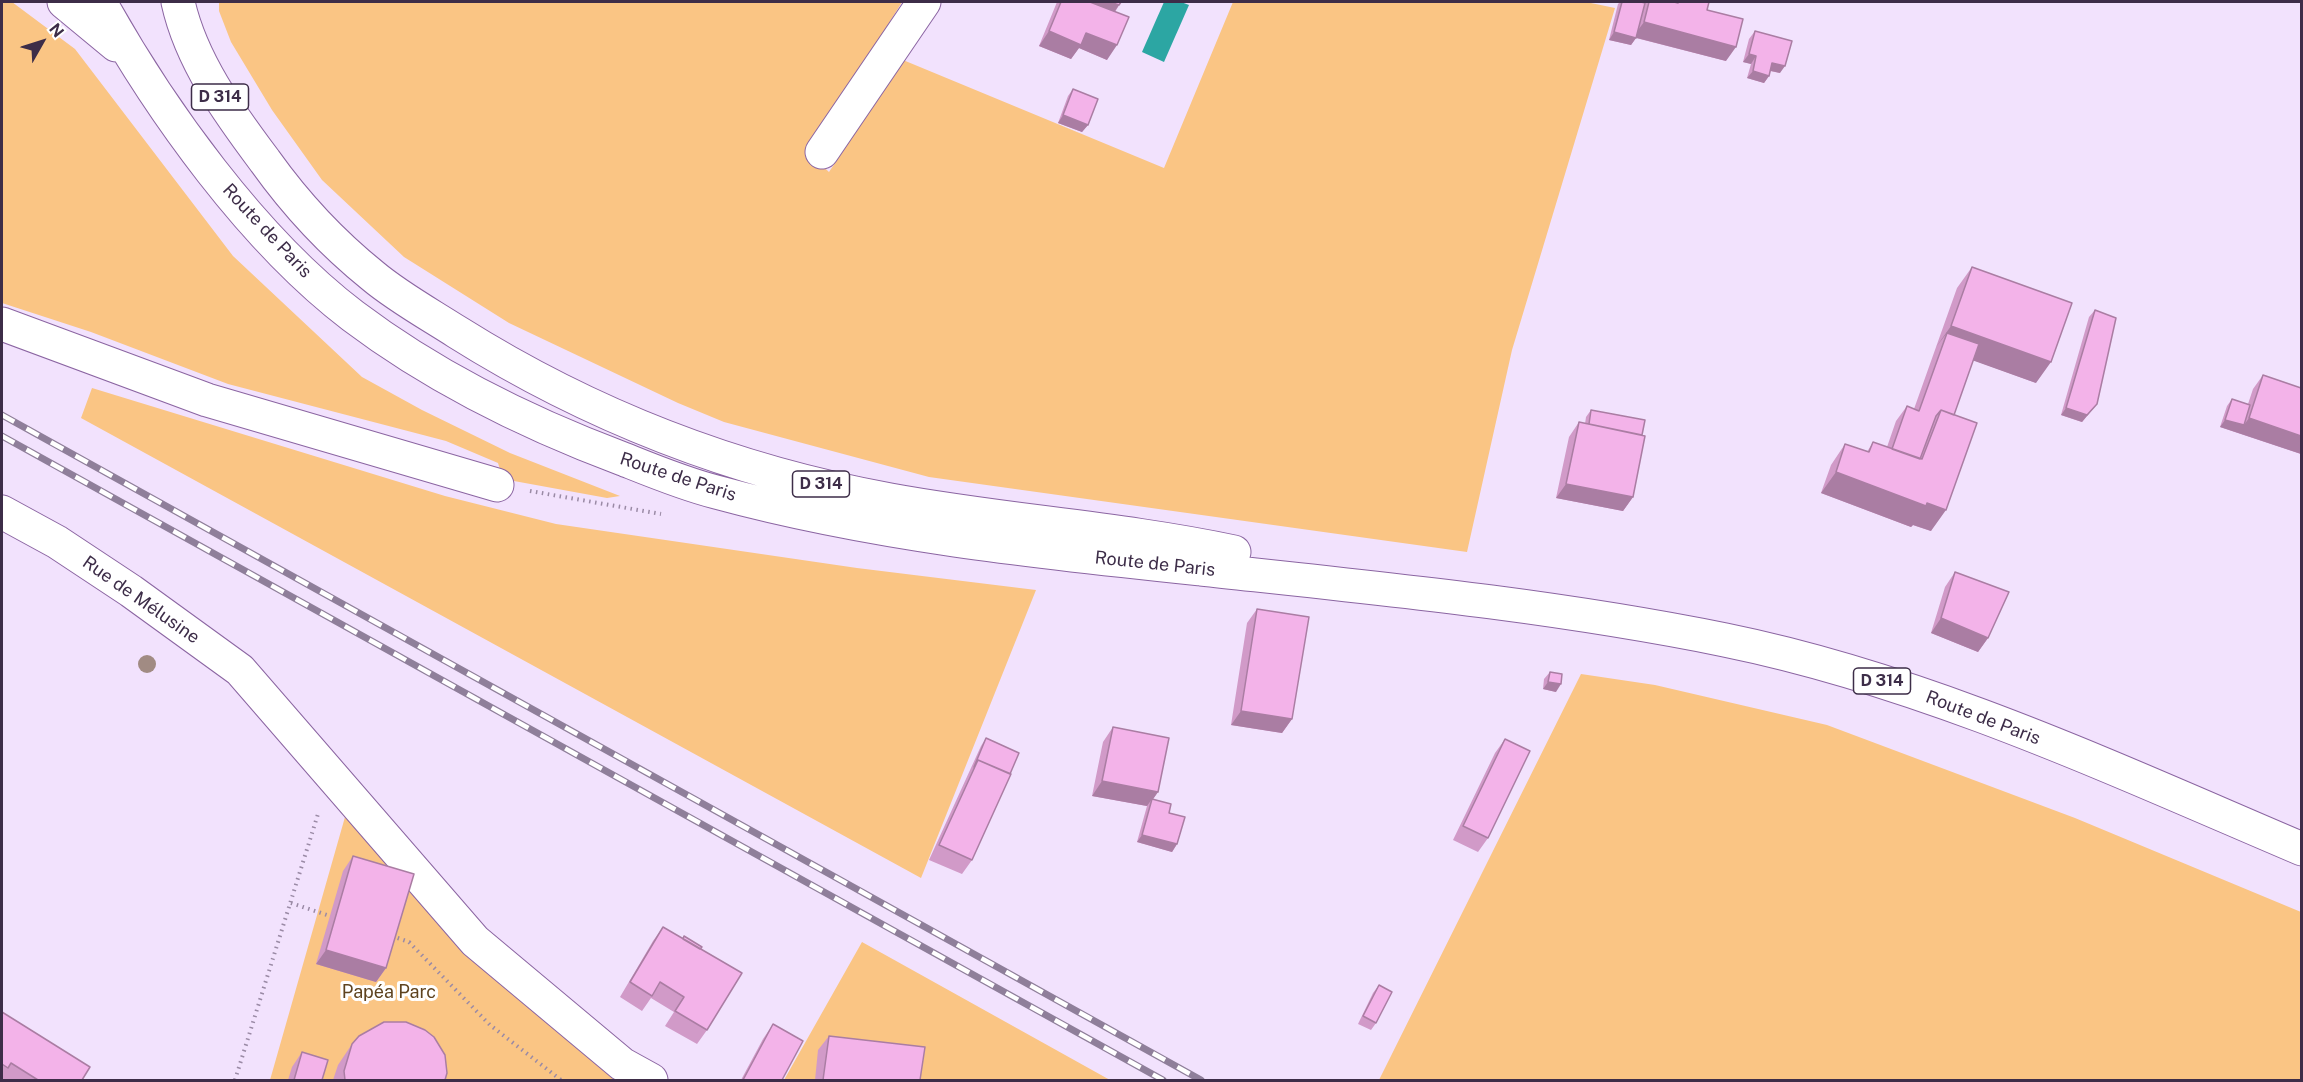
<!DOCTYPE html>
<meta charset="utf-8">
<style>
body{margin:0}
#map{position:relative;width:2303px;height:1082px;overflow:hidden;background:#f2e2fd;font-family:"Public Sans",sans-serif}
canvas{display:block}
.frame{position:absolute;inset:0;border:3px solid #3d2d48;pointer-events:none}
.north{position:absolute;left:12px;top:12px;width:60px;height:60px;-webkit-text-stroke:4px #fff;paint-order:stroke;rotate:51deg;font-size:16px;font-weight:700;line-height:24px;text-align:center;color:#3d2d48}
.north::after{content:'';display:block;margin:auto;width:21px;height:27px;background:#3d2d48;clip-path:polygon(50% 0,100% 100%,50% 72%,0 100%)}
</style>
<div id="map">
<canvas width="2303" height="1082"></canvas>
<div class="frame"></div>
<div class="north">N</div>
</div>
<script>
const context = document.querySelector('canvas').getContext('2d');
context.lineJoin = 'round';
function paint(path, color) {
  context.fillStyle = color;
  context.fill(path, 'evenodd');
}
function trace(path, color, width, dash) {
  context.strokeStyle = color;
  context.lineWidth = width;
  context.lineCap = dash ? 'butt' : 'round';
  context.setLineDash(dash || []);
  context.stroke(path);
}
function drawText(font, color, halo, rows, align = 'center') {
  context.font = font + ' "Public Sans",sans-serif';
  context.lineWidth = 6;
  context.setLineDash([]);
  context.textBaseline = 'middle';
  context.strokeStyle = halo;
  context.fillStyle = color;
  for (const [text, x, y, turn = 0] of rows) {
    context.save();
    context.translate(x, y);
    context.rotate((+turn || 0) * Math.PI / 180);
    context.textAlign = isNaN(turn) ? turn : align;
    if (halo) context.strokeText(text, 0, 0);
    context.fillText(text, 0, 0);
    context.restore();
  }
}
const green = new Path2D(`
 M 2,2 L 12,2 L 75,49 L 233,256 L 362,377 L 422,410 L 510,453 L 620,496 L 607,498 L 503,479 L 498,463 L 446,441 L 228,384 L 91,332 L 2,303 Z
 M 219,2 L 902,2 L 809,153 L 829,172 L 903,60 L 1164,168 L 1233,2 L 1586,2 L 1615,8 L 1512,350 L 1467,552 L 929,477 L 724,422 L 678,403 L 509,323 L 404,257 L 322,180 L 272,110 L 231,42 L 219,11 Z
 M 92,388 L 445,496 L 556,524 L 857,568 L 1036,590 L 921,878 L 81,418 Z
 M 1581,674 L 1655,685 L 1827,725 L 2075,818 L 2301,912 L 2301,1080 L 1379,1080 Z
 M 347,810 L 467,945 L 559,1034 L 626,1080 L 270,1080 Z
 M 862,942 L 1110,1080 L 784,1080 Z`);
const water = new Path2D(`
 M 1164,2 L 1181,2 L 1189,5 L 1164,62 L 1142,52 Z`);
const path = new Path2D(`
 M 530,491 L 661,514
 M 291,903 L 333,917
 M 392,936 L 409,942 L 490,1025 L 561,1080
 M 235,1080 L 318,814`);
const minor = new Path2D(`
 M 822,152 L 924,2
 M 2,324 L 207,400 L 497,485
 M 2,512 L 57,542 L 131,591 L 240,670 L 475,941 L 622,1064 L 651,1080`);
const major = new Path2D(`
 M 64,2 L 116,45
 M 100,2 C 160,110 253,240 353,316 C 435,378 527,423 623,459 C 653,471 684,484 716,492 C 874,535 1038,552 1201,569 C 1376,588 1552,605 1725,640 C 1926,681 2114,769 2302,849
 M 178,2 C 191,61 229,113 265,161 C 295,203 332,243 373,276 C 398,297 429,314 457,332 C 589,415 736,472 890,500 C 1004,521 1121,528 1234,552`);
const rail = new Path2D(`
 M 2,415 L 1201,1080
 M 2,436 L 1163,1080`);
const trees = [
 [147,664]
];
const wall = new Path2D(`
 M 1057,2 L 1121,2 L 1115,12 L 1107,60 L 1079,48 L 1071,59 L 1039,46 Z
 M 1620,2 L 1641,2 L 1645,3 L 1646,2 L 1709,2 L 1707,10 L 1726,61 L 1636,38 L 1631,45 L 1609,40 L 1618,4 Z
 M 1755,31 L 1780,73 L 1770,71 L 1769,76 L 1764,83 L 1747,78 L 1751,64 L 1743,62 L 1749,39 Z
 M 1073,89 L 1088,125 L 1082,132 L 1058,123 L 1068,96 Z
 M 1972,267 L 2036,383 L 1973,360 L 1954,415 L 1931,531 L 1913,525 L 1911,527 L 1821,493 L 1831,465 L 1845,444 L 1867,452 L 1873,442 L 1887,447 L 1896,421 L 1907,406 L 1914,409 L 1957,288 Z
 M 2095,310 L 2097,404 L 2082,422 L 2061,415 L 2089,317 Z
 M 2263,375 L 2301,388 L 2301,454 L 2220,427 L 2227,406 L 2232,399 L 2248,404 L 2253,389 Z
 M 1591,410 L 1642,435 L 1633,497 L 1623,511 L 1556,498 L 1569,437 L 1579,422 L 1585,424 L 1586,417 Z
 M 1955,572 L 1988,638 L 1978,652 L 1931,633 L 1945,587 Z
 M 1257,609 L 1292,719 L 1282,733 L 1231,725 L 1247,623 Z
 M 1550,672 L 1556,692 L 1543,689 L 1544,679 Z
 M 1113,727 L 1158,792 L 1153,799 L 1169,813 L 1177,844 L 1172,852 L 1137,842 L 1147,806 L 1092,796 L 1103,742 Z
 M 986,738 L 972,860 L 962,874 L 929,860 L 981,746 Z
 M 1505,739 L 1488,838 L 1478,852 L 1453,840 L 1495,753 Z
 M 353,856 L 386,968 L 376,982 L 316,964 L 343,871 Z
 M 663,927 L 700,949 L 707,1030 L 697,1044 L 665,1026 L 674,1012 L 651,998 L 642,1011 L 620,997 L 653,941 Z
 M 1379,985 L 1376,1023 L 1371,1030 L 1358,1024 L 1373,993 Z
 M 2,1012 L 82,1080 L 2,1080 Z
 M 773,1024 L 782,1080 L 741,1080 L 763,1039 Z
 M 829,1036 L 920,1080 L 815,1080 L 818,1050 Z
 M 352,1044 L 445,1080 L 333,1080 L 338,1065 Z
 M 302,1052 L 322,1080 L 288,1080 L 292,1067 Z`);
const shadedWall = new Path2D(`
 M 1061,2 L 1110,2 L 1119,5 L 1105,26 Z
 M 1644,22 L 1736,47 L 1726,61 L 1633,37 Z
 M 1049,31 L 1086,33 L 1117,45 L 1107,60 L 1079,48 L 1071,59 L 1039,46 Z
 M 1614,32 L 1636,38 L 1631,45 L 1609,40 Z
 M 1749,54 L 1756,56 L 1751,64 L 1743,62 Z
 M 1772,63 L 1785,66 L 1780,73 L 1767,70 Z
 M 1753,71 L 1769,76 L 1764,83 L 1747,78 Z
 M 1063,115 L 1088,125 L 1082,132 L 1058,123 Z
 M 1951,326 L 2051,362 L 2036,383 L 1941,349 L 1947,333 L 1936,347 Z
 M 2097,404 L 2082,422 L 2061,415 L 2066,408 Z
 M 2249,418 L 2301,436 L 2301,454 L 2220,427 L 2225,420 L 2244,425 Z
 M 1836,472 L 1927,503 L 1946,510 L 1931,531 L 1913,525 L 1911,527 L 1821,493 Z
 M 1566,484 L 1633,497 L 1623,511 L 1556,498 Z
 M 1941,618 L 1988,638 L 1978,652 L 1931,633 Z
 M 1548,682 L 1561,684 L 1556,692 L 1543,689 Z
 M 1241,711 L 1292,719 L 1282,733 L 1231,725 Z
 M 1102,781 L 1158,792 L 1151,802 L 1152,799 L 1147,806 L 1092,796 Z
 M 1142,835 L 1177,844 L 1172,852 L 1137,842 Z
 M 326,950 L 386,968 L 376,982 L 316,964 Z`);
const building = new Path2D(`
 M 1061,2 L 1090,2 L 1129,17 L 1117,45 L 1086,33 L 1081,45 L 1049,31 Z
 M 1110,2 L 1121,2 L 1119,5 Z
 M 1622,2 L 1641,2 L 1645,3 L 1636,38 L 1614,32 Z
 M 1649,2 L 1674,2 L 1678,3 L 1678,2 L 1709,2 L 1707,10 L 1743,19 L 1736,47 L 1644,22 Z
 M 1755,31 L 1792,41 L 1785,66 L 1772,63 L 1769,76 L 1753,71 L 1756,56 L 1749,54 Z
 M 1073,89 L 1098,99 L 1088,125 L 1063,115 Z
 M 1972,267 L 2072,303 L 2051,362 L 1951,326 Z
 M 2095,310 L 2116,318 L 2097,404 L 2087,415 L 2066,408 Z
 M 1947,333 L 1979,344 L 1954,415 L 1941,410 L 1936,416 L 1920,459 L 1892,449 L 1907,406 L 1919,411 Z
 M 2263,375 L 2301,388 L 2301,436 L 2249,418 Z
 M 2232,399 L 2250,405 L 2244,425 L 2225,420 Z
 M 1591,410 L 1645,420 L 1642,435 L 1589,424 Z
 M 1941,410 L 1977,423 L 1946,510 L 1927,503 L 1926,506 L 1836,472 L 1845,444 L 1869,452 L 1873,442 L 1922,459 Z
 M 1579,422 L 1645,436 L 1633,497 L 1566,484 Z
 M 1955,572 L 2009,592 L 1988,638 L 1941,618 Z
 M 1257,609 L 1309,617 L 1292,719 L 1241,711 Z
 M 1550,672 L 1562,674 L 1561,684 L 1548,682 Z
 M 1113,727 L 1169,738 L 1158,792 L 1102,781 Z
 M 986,738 L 1019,753 L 1010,774 L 978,760 L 974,767 Z
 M 1505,739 L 1530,751 L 1488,838 L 1463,826 Z
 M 978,760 L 1011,774 L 972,860 L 939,845 Z
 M 1152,799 L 1171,804 L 1169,813 L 1185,817 L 1177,844 L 1142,835 Z
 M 353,856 L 414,874 L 386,968 L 326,950 Z
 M 663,927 L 742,973 L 707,1030 L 675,1011 L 684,997 L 660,982 L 652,996 L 630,982 Z
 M 684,936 L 702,947 L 700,949 L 683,939 Z
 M 1379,985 L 1392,992 L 1376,1023 L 1363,1016 Z
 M 2,1012 L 90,1067 L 82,1080 L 38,1080 L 11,1063 L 8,1068 L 2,1064 Z
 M 384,1022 L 406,1022 L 425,1030 L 434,1037 L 445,1055 L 447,1073 L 445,1080 L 345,1080 L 344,1071 L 352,1044 L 359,1036 Z
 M 773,1024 L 803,1041 L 782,1080 L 743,1080 Z
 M 829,1036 L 925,1047 L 920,1080 L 823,1080 Z
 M 302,1052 L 328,1060 L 322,1080 L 294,1080 Z`);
const shields = [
 [220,97,57],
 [821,484,57],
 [1882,681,57]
];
const shieldNames = [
 ["D 314",220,97],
 ["D 314",821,484],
 ["D 314",1882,681]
];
const streetNames = [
 ["Route de Paris",267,231,47],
 ["Route de Paris",678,477,18],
 ["Route de Paris",1155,564,6],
 ["Rue de Mélusine",141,600,35],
 ["Route de Paris",1983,718,21]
];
const parkNames = [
 ["Papéa Parc",389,992]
];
paint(green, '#fac584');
paint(water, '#2ca6a3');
trace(minor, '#8b65a2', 35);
trace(major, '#8b65a2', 35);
trace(path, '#9a8aa5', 4, [1.5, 4.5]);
trace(minor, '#fff', 33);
trace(major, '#fff', 33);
trace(rail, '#8f7f9a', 7);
trace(rail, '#fff', 4.5, [14]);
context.fillStyle = '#a18b83';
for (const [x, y] of trees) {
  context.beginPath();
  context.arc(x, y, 9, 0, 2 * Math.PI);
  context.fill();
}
paint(wall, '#d19ac8');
paint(shadedWall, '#aa7da3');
paint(building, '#f3b3e9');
trace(building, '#aa7da3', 1.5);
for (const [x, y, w] of shields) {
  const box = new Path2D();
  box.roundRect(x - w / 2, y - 13, w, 26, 4.5);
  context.fillStyle = '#fff';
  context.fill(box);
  trace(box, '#3d2d48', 1.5);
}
drawText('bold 16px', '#3d2d48', null, shieldNames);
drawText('18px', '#3d2d48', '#fff', streetNames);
drawText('18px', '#5e431f', '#fff', parkNames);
</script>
